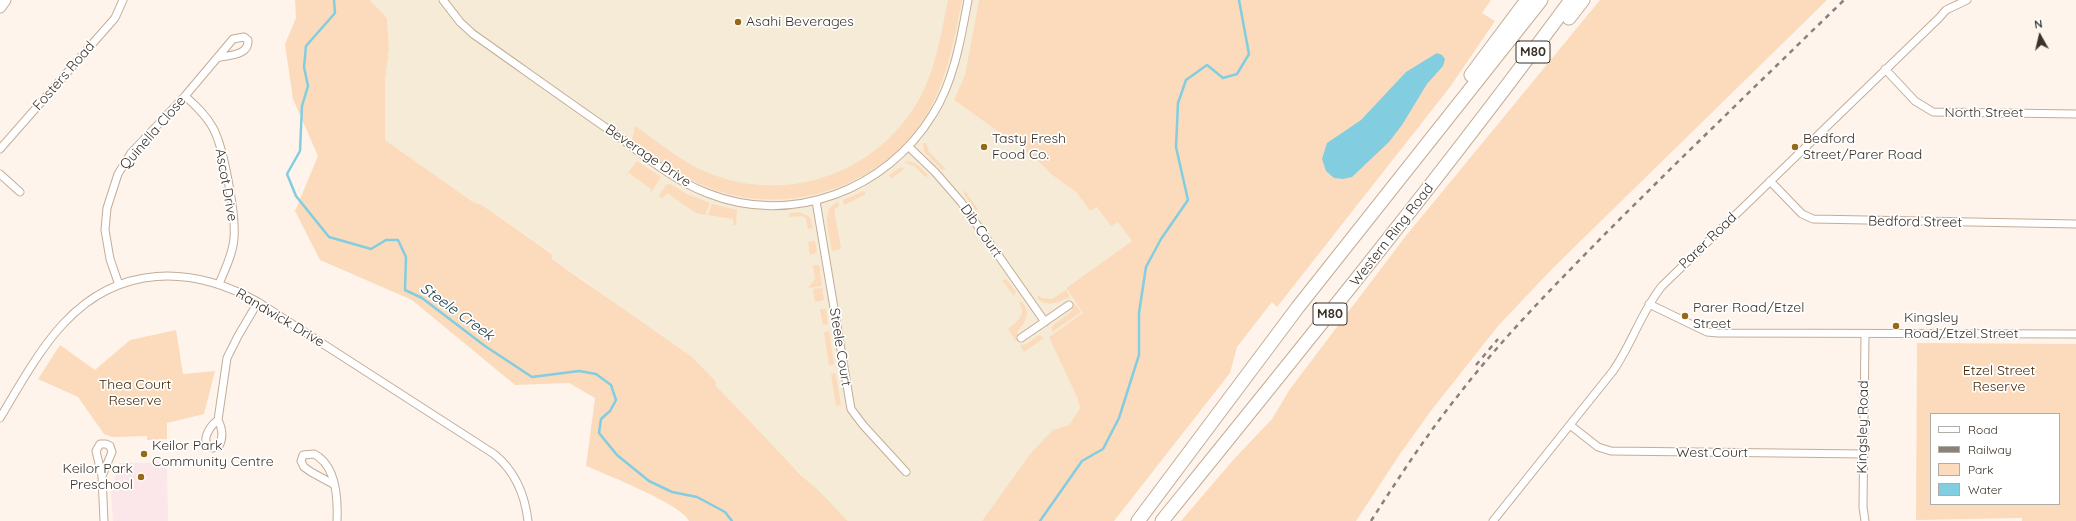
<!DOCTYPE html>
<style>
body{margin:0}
#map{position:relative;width:2076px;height:521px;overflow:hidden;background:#fef4eb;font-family:Quicksand,sans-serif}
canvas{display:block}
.legend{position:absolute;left:1930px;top:413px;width:130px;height:92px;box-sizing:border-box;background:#fff;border:1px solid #b0ada9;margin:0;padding:5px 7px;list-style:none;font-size:12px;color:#3a3128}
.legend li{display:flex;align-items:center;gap:8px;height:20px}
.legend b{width:20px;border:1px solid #b0ada9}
.north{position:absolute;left:2020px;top:16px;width:40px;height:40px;-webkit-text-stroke:3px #fff;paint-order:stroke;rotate:352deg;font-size:11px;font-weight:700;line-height:16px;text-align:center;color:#3a3128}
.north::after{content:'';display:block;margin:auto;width:14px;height:18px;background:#3a3128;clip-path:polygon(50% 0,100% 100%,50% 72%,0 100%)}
</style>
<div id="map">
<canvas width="2076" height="521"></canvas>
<ul class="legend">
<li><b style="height:5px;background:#fff"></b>Road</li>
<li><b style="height:5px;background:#8a8178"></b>Railway</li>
<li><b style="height:11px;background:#fbdbbc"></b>Park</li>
<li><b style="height:11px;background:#83cde1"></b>Water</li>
</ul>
<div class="north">N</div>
</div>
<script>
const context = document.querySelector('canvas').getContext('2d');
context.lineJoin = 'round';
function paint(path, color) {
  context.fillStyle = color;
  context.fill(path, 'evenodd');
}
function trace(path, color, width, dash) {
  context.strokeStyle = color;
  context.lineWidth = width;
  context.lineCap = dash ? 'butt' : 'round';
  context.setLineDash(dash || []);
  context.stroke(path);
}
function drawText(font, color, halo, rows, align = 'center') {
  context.font = font + ' Quicksand,sans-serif';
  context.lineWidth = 3.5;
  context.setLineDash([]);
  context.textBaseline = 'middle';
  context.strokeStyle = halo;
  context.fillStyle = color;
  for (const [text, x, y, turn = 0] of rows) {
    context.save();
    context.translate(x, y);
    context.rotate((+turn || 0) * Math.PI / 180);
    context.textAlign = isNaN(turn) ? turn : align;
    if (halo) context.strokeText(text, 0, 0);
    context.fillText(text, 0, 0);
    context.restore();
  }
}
const industrial = new Path2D(`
 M 370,0 L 979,0 L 965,75 L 954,100 L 1035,158 L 1052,175 L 1076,192 L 1090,211 L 1097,207 L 1118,221 L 1132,241 L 1066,288 L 1083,313 L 1077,397 L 1080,408 L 1069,425 L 982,521 L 848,521 L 754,427 L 714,385 L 716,383 L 588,283 L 552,259 L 552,253 L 482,205 L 473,202 L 385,140 L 385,81 L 389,49 L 387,18 Z`);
const education = new Path2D(`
 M 167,462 L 168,521 L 113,521 L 111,492 L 119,463 Z`);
const green = new Path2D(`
 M 295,0 L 370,0 L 387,18 L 389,49 L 385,81 L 385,140 L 473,202 L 482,205 L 552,254 L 552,259 L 692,357 L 716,382 L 715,385 L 801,475 L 819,491 L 848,521 L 689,521 C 683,505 605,474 586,466 L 595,398 L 569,383 L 515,385 L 412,300 L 320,260 L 295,211 L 318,156 L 293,99 L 285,44 L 296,18 Z
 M 948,0 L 962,0 C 955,36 948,74 931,107 C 888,188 782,222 700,184 C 676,173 653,156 632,140 L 635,126 C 660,143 685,165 714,175 C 797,206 891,166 926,85 C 938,58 942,28 948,0 Z
 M 979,0 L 1491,0 L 1482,13 L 1495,21 L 1450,87 L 1277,307 L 1272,302 L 1237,347 L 1230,373 L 1114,521 L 982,521 L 1031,453 L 1053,430 L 1069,425 L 1080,408 L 1077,397 L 1049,337 L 1083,313 L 1066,288 L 1132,241 L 1118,222 L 1111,226 L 1097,207 L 1090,211 L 1076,192 L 1052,175 L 1035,158 L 954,100 L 965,75 Z
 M 1600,0 L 1827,0 L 1553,268 L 1498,326 L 1430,412 L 1400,454 L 1356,521 L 1181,521 L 1234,459 L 1272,419 L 1290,389 L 1405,237 Z
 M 923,143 L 926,143 L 929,152 L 946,169 L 942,170 L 924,152 Z
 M 637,161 L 661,177 L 650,194 L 651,189 L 629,173 L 625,177 Z
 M 904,162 C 914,159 920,168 927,174 L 927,178 L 914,166 Z
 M 901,167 L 904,169 L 891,179 L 889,175 Z
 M 670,184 L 687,194 L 710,203 L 705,215 L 696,213 L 667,193 L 663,198 L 659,196 L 666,185 Z
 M 964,190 L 978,209 L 975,210 L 964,194 Z
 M 864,191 L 866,194 L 844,205 L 843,200 Z
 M 838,202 L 839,206 L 834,209 L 841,248 L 838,250 L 832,251 C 830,235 819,209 838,202 Z
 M 712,204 L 737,210 L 736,225 L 733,225 L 733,219 L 708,215 Z
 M 799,212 L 810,217 L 813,228 L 808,229 L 806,218 L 802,216 L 789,217 L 790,213 Z
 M 815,241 L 817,252 L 810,255 L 808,242 Z
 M 813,265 L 819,265 L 822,286 L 808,288 L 815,279 Z
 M 1006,279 L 1016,292 L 1014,296 L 1002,280 Z
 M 822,288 L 824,300 L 815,302 L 813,289 Z
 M 1066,290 L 1070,297 C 1059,301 1047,309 1037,298 L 1039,295 L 1041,298 L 1052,299 Z
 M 1019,302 L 1022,302 C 1032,314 1025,322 1017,332 L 1019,336 L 1016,341 L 1008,329 C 1018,321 1027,315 1019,302 Z
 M 1074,303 L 1081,312 L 1052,332 L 1052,326 L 1072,311 L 1071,307 Z
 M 820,309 L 826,309 L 828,324 L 823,325 Z
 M 176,330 L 183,374 L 215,371 L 204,414 L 167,423 L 167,439 L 147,440 L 147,436 L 112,437 L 104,434 L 78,397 L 38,379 L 60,345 L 95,370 L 130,340 Z
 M 829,331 L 834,364 L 829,366 L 824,332 Z
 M 1039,335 L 1044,338 L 1024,352 L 1020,345 L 1027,344 Z
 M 1917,343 L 2076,344 L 2076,521 L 2022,521 L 2022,518 L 1916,520 ZM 1931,414 L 2059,414 L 2059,504 L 1931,504 Z
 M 834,373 L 836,375 L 841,405 L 836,406 L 831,374 Z`);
const water = new Path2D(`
 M 1437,53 L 1442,55 L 1445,59 L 1443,66 L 1427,84 L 1402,125 L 1389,142 L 1352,177 L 1343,179 L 1334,178 L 1326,171 L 1322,159 L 1327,143 L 1361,120 L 1406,72 Z`);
const stream = new Path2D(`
 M 334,0 L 335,13 L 306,46 L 304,67 L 308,86 L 302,106 L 300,151 L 287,174 L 296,196 L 329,237 L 371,249 L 386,240 L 398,240 L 406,257 L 405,290 L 422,298 L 485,346 L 532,377 L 579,371 L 596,374 L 611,385 L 616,400 L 610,411 L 601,419 L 599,433 L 617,455 L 649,481 L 672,492 L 697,497 L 725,512 L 732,521
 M 1040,521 L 1082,461 L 1103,449 L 1119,418 L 1139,355 L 1139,313 L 1146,267 L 1161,239 L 1188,200 L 1176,147 L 1178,103 L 1186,80 L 1207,65 L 1223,78 L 1237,74 L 1249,54 L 1239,0`);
const street = new Path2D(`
 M 443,0 L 460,22 L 473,34 C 520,67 567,101 615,134 C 644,155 673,180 707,193 C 791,227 887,190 933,114 C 954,81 961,38 968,0
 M 1885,69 L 1915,101 L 1933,112 L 2076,114
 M 185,96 C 195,105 206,115 213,128 C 224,148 236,215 234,238 C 233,254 225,269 219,284
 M 909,147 L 935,172 L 961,202 L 1045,322
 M 0,149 L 115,18 L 123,0
 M 0,174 L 20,192
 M 1770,181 L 1802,214 L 1813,219 L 2076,224
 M 816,201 L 851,409 L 863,425 L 906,472
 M 119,285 L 110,259 L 105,230 L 107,208 L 118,174 L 131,153 L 185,96 L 233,39 L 244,37 L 248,40 C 249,56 228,55 217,58
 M 1649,304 L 1707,332 L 1718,333 L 2076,334
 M 1865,334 L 1863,507 L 1865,521
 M 1021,338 L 1069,305
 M 0,418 C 18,388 40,348 64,323 C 119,264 191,265 258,302 L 494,454 C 515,471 525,495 528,521
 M 218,420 C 210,426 198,443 213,448 L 219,446 C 224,437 222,428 218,420 L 227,358 L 238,336 L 258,302
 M 1570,425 L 1598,447 L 1611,451 L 1863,454
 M 102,476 L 112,452 L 110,446 L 106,444 L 100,444 L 96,451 L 102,476 L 104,521
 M 333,484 L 311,472 L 304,467 L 301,461 L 303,455 L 314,454 C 336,465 338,499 337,521
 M 1493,521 L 1613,371 C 1632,344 1641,312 1662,286 L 1939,18 L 1946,10 L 1967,0`);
const primary = new Path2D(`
 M 0,7 L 5,0`);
const highway = new Path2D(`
 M 1569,18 L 1583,0
 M 1471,75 L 1527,0
 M 1138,521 L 1298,307 L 1541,0
 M 1162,521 C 1301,349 1440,178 1571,0`);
const rail = new Path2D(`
 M 1476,365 L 1498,339
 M 1371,521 C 1399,477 1428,433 1460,393 C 1505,335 1557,283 1608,231 C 1686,153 1765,77 1844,0`);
const markers = [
 [738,22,4,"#966916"],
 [984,147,4,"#966916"],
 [1795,147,4,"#966916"],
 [1685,316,4,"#966916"],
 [1896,326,4,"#966916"],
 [144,454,4,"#966916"],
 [141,477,4,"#966916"]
];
const shields = [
 [1533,52,34],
 [1330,314,34]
];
const shieldNames = [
 ["M80",1533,52],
 ["M80",1330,314]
];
const poiNames = [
 ["Asahi Beverages",746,22],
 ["Tasty Fresh",992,139],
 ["Food Co.",992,155],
 ["Bedford",1803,139],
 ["Street/Parer Road",1803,155],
 ["Parer Road/Etzel",1693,308],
 ["Street",1693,324],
 ["Kingsley",1904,318],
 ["Road/Etzel Street",1904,334],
 ["Keilor Park",152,446],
 ["Community Centre",152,462],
 ["Keilor Park",133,469,"right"],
 ["Preschool",133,485,"right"]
];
const streetNames = [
 ["Fosters Road",64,76,-49],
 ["North Street",1984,113],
 ["Quinella Close",153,133,-49],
 ["Beverage Drive",648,156,34],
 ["Ascot Drive",226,185,80],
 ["Bedford Street",1915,222,1],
 ["Dib Court",981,231,55],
 ["Western Ring Road",1392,235,-52],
 ["Parer Road",1708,241,-44],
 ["Randwick Drive",280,318,31],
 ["Steele Court",840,347,81],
 ["Kingsley Road",1863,427,-89],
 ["West Court",1712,453]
];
const parkNames = [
 ["Etzel Street",1999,371],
 ["Reserve",1999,387],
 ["Thea Court",135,385],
 ["Reserve",135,401]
];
const waterNames = [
 ["Steele Creek",457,312,36]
];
paint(industrial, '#f5ebd6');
paint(education, '#fbe6e9');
paint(green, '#fbdbbc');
paint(water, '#83cde1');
trace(stream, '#83cde1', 2.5);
trace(street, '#c4ad97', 9);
trace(primary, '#c4ad97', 13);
trace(highway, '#c4ad97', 15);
trace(street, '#fff', 7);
trace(primary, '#fff', 11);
trace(highway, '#fff', 13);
trace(rail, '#8a8178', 2.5, [5, 5]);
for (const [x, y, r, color] of markers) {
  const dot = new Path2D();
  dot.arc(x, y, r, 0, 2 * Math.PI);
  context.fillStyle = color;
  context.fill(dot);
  trace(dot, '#fff', 1.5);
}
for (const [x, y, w] of shields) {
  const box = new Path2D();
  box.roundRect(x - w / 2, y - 11, w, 22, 3);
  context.fillStyle = '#fff';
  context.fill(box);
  trace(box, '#3a3128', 1);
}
drawText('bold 13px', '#3a3128', null, shieldNames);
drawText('14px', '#3a3128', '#fff', poiNames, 'left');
drawText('14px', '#3a3128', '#fff', streetNames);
drawText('14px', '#422500', '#fff', parkNames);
drawText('italic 15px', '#1e414a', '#fff', waterNames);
</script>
